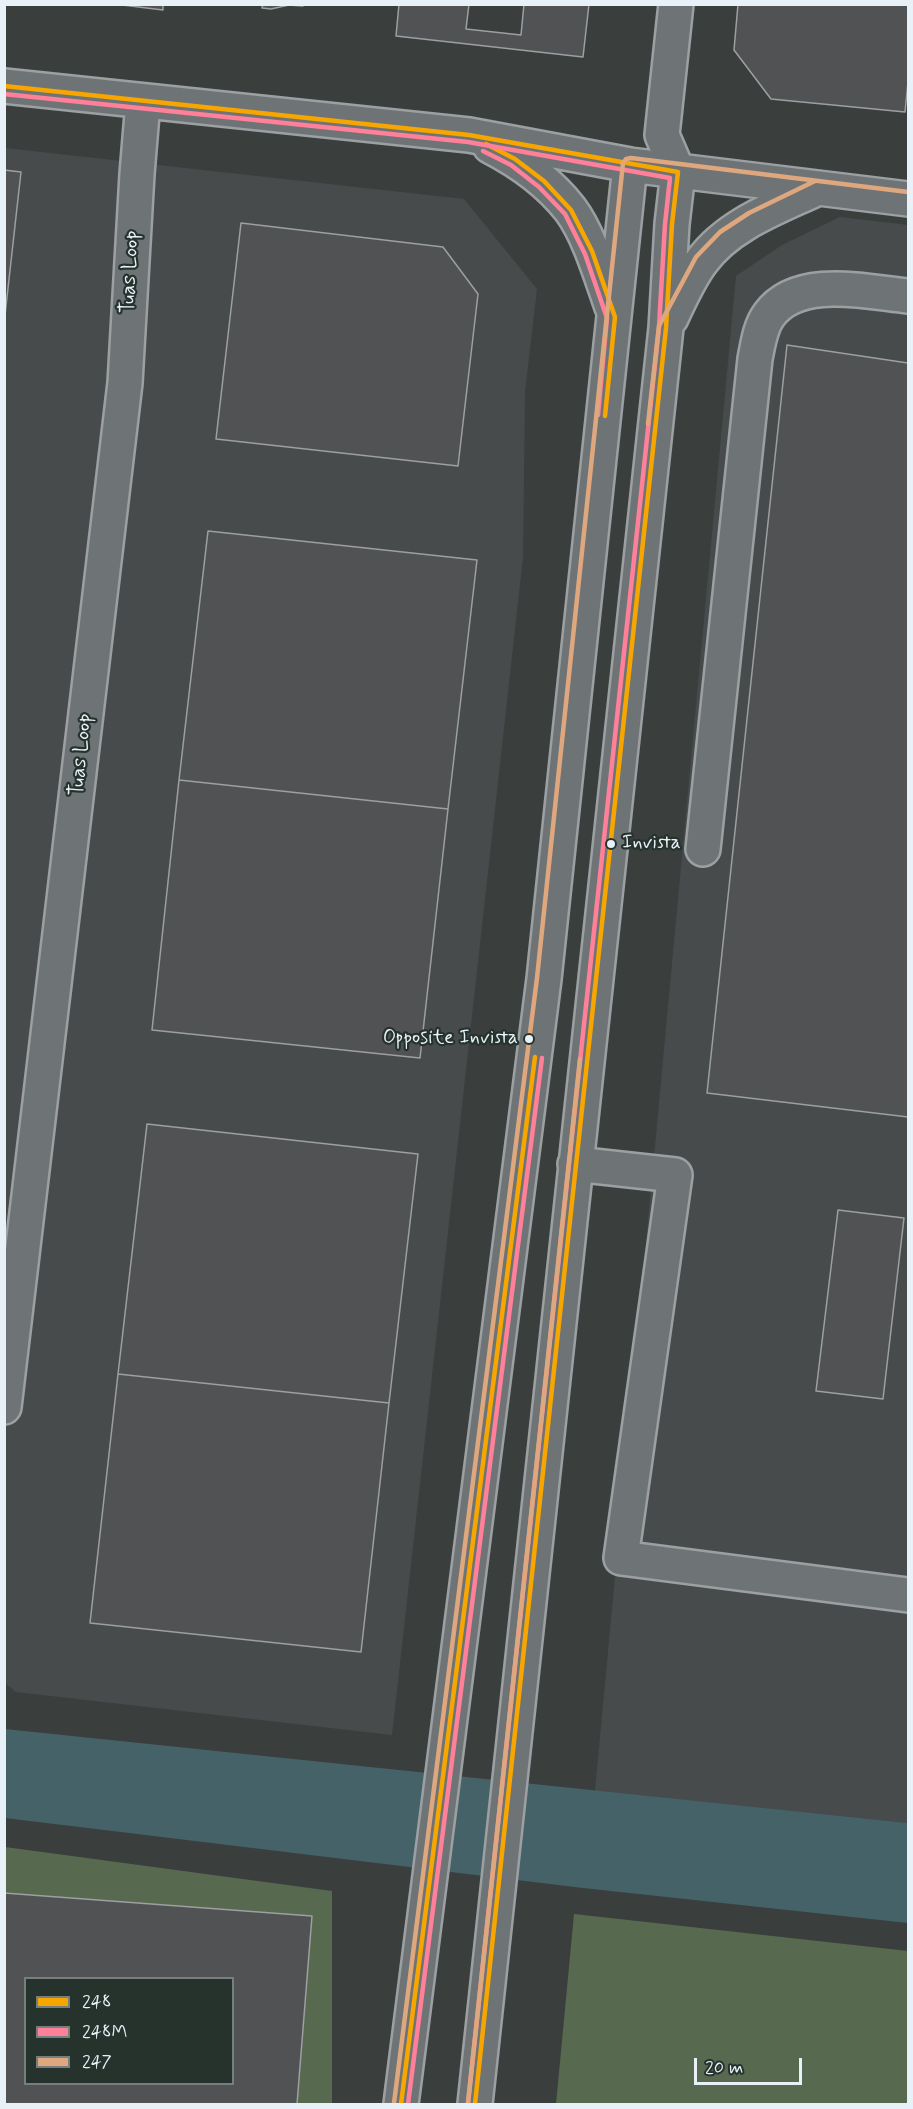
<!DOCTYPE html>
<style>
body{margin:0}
#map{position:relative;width:913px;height:2109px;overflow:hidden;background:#3a3f3e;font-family:Mynerve,sans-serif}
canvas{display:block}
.frame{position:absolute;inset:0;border:6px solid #e8f1f8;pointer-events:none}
.legend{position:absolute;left:24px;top:1977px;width:210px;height:108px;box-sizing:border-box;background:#26332d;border:2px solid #747f7e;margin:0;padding:8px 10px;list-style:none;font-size:18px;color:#e8f1f8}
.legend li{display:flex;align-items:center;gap:12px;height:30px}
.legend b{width:30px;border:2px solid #747f7e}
.scale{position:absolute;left:694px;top:2058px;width:108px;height:27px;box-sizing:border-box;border:3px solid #e8f1f8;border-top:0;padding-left:8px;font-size:18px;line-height:21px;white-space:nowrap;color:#e8f1f8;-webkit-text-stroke:4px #26332d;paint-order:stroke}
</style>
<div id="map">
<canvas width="913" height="2109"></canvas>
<div class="frame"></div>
<ul class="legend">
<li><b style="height:8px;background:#f7a600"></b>248</li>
<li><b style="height:8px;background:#ff8098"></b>248M</li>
<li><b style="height:8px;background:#dfa77e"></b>247</li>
</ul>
<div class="scale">20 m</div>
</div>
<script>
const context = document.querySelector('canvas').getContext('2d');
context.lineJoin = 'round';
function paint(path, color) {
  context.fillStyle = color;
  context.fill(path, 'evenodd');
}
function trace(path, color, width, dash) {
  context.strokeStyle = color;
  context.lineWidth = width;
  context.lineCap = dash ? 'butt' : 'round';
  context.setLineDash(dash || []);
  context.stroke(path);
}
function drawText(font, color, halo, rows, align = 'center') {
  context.font = font + ' Mynerve,sans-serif';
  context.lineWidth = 4.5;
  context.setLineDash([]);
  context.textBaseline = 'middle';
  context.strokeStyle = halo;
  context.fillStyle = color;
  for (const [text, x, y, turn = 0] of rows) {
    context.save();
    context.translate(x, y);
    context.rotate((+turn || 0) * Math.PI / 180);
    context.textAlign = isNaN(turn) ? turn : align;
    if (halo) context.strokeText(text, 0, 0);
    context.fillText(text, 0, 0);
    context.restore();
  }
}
const built = new Path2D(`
 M 5,148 L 464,199 L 537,289 L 525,392 L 523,557 L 392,1735 L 16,1692 L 5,1683 Z
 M 840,217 L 908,225 L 908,1823 L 595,1791 L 736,276 L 782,245 Z`);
const green = new Path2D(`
 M 5,1847 L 332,1891 L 332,2104 L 5,2104 ZM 26,1978 L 232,1978 L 232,2084 L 26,2084 Z
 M 574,1914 L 908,1951 L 908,2104 L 556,2104 Z`);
const water = new Path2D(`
 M 5,1729 L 908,1823 L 908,1923 L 583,1888 L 5,1818 Z`);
const building = new Path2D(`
 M 114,4 L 163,4 L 163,10 Z
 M 263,4 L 303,4 L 303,6 L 289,5 L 271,9 L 262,8 Z
 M 399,4 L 469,4 L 466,29 L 521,35 L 524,4 L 589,4 L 583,57 L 396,36 Z
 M 738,4 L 908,4 L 908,82 L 905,112 L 771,99 L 734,50 Z
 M 4,170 L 21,172 L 4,324 Z
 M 241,223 L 443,247 L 478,294 L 458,466 L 216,439 Z
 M 787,345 L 908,363 L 908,1117 L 707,1093 Z
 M 208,531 L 477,560 L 448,809 L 179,780 Z
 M 179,780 L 448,809 L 420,1058 L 152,1030 Z
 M 147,1124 L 418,1154 L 389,1403 L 118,1374 Z
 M 838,1210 L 904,1218 L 883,1399 L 816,1391 Z
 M 118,1374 L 389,1403 L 361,1652 L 90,1623 Z
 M 4,1893 L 312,1916 L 297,2104 L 4,2104 ZM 26,1978 L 232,1978 L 232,2084 L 26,2084 Z`);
const minor = new Path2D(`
 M 676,4 L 662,135 L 678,172
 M 4,86 L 469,135 L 630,165 L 908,199
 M 490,146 C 521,162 548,181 570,209 C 589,234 601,276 612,307
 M 671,318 C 680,299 689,278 702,261 C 729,224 778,207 818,188
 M 703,849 L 755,359 C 758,344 760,327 769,315 C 798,275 867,292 908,296
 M 575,1164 L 675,1175 L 621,1558 L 908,1595
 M 4,1407 L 125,383 L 137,174 L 143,102
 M 401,2104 L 544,979 L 630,165
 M 475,2104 L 666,328 L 672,224 L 678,172`);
const bus1 = new Path2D(`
 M 4,86 L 469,135 L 678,172 L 672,224 L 666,328 L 475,2104
 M 486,144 L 515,159 L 544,181 L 571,210 L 592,251 L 615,317 L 605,416
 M 401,2104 L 535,1057`);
const bus2 = new Path2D(`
 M 4,94 L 468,142 L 670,178 L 665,224 L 659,327 L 468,2103
 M 483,151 L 511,165 L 539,187 L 565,214 L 585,254 L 607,318 L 598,415
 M 408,2104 L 542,1058`);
const bus3 = new Path2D(`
 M 648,424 L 659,326 L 696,257 L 720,232 L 749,213 L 815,181
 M 394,2103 L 537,978 L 623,163 L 626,159 L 631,158 L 908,192
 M 468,2103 L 580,1059`);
const markers = [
 [611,844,5,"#e8f1f8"],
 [529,1039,5,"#e8f1f8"]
];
const busNames = [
 ["Invista",622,844],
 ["Opposite Invista",518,1039,"right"]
];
const streetNames = [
 ["Tuas Loop",131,272,-87],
 ["Tuas Loop",82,755,-84]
];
paint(built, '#474b4c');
paint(green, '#57694f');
paint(water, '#456268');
paint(building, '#515253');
trace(building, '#9ca0a2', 1.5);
trace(minor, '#9ca0a2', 38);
trace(minor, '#6e7476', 33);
trace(bus1, '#f7a600', 4.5);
trace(bus2, '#ff8098', 4.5);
trace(bus3, '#dfa77e', 4.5);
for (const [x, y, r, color] of markers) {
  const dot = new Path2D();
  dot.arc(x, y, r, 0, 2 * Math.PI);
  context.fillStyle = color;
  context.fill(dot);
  trace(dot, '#26332d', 2);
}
drawText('20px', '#e8f1f8', '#26332d', busNames, 'left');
drawText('21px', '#e8f1f8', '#26332d', streetNames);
</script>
